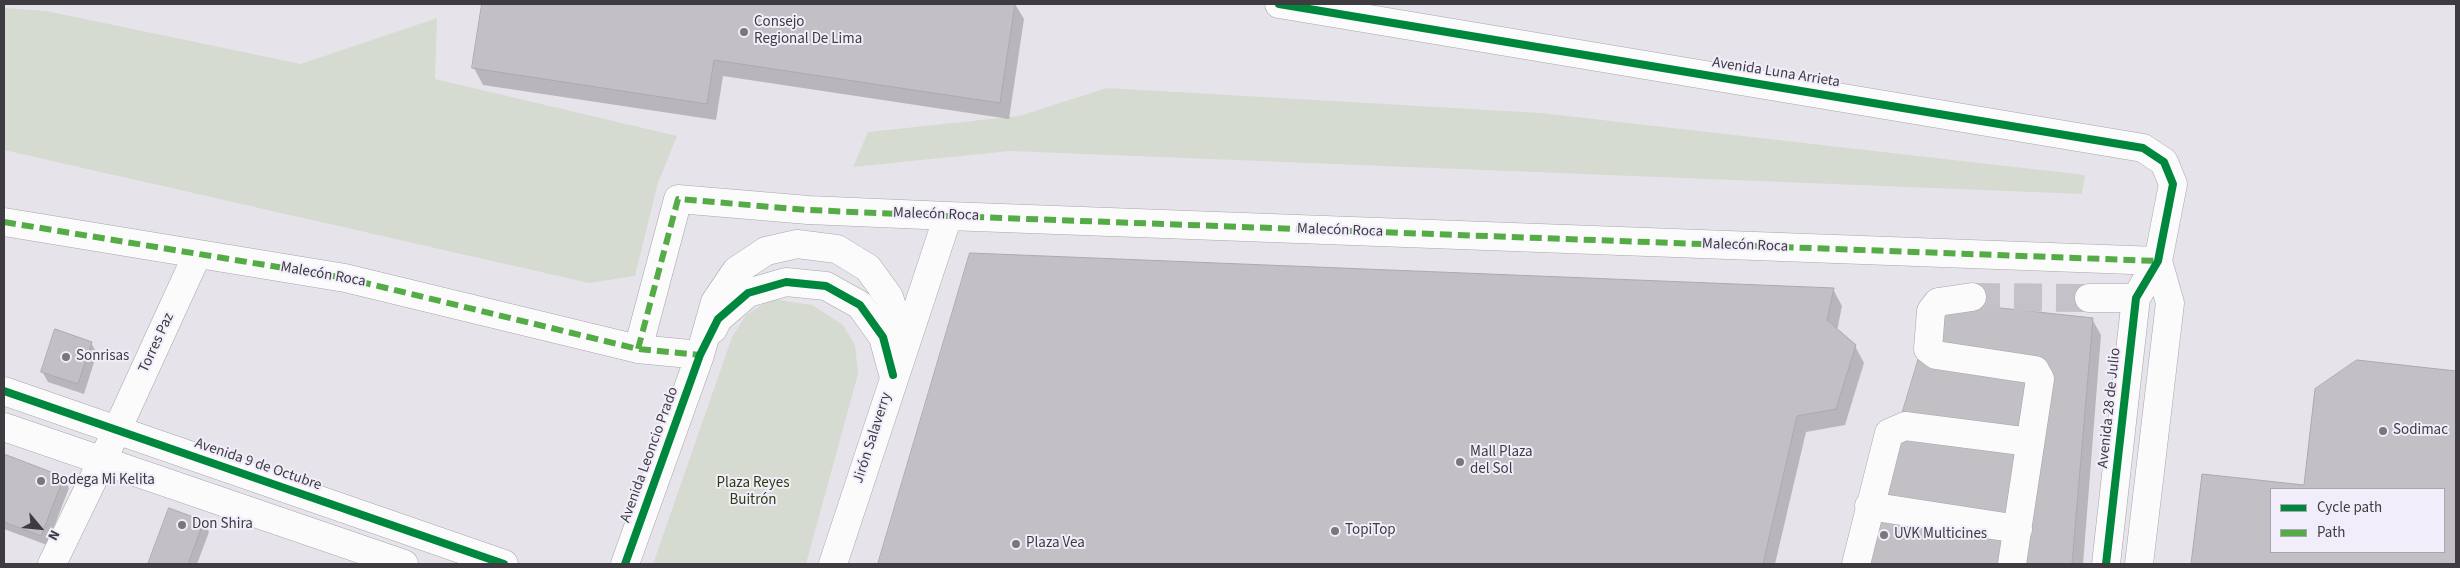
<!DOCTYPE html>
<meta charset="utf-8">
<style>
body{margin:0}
#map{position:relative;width:2460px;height:568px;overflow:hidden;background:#e6e4ea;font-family:"Source Sans 3",sans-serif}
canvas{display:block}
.frame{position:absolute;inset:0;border:5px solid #3e3c41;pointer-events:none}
.legend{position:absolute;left:2270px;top:488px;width:175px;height:65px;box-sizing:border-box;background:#f2edfb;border:1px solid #aaa6b1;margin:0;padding:6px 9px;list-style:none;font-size:15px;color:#3e3c41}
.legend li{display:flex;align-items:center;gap:10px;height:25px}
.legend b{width:25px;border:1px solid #aaa6b1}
.north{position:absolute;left:15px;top:503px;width:50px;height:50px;-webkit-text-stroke:4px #f2edfb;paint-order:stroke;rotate:118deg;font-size:14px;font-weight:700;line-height:20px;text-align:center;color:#3e3c41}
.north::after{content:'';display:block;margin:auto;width:18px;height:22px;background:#3e3c41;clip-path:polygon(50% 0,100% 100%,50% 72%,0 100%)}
</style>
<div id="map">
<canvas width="2460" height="568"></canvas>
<div class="frame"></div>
<ul class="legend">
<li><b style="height:6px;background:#00873e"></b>Cycle path</li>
<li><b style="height:6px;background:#55ac46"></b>Path</li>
</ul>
<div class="north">N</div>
</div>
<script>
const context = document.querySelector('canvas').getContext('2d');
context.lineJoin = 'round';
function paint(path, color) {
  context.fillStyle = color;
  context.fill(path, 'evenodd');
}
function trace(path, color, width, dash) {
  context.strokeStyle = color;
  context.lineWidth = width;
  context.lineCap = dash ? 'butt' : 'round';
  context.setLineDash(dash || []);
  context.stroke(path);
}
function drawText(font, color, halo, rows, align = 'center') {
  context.font = font + ' "Source Sans 3",sans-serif';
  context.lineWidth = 4;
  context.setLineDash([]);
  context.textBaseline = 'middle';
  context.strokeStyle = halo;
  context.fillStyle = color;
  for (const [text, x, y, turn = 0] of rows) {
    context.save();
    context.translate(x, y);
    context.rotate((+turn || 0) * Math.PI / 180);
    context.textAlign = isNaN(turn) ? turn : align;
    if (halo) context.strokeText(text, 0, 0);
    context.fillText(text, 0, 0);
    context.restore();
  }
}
const green = new Path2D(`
 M 4,8 L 46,11 L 301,64 L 437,18 L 435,79 L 677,136 L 658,183 L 635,276 L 589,283 L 4,150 Z
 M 1107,88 L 1541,113 L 2085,175 L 2082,194 L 1010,151 L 853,167 L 868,132 L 1019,116 Z
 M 771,299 L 812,305 L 843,325 L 855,345 L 858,374 L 806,564 L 653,564 L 732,337 L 746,315 Z`);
const shadow = new Path2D(`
 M 483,4 L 1015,4 L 1024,19 L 1009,119 L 723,76 L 716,120 L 483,85 L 474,68 Z
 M 971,255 L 1833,289 L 1842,306 L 1837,331 L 1855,346 L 1864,363 L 1845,425 L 1806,432 L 1775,564 L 879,564 Z
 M 2092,319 L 2101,335 L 2083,564 L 1858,564 Z
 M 91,343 L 97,353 L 84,394 L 48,382 L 42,371 Z
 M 2358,362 L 2456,373 L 2456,564 L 2193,564 L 2203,475 L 2305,486 ZM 2271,489 L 2444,489 L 2444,552 L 2271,552 Z
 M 4,455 L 63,478 L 69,488 L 47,545 L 4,529 Z
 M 170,510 L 203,522 L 209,532 L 197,564 L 149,564 Z`);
const building = new Path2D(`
 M 482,4 L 1015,4 L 1000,103 L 714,60 L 707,104 L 472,68 Z
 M 970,253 L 1834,288 L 1827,320 L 1856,345 L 1836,409 L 1797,416 L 1763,564 L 878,564 Z
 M 1936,301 L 2093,318 L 2072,564 L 1857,564 Z
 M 55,329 L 92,342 L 78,384 L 41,372 Z
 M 2357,360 L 2456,371 L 2456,564 L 2191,564 L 2202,474 L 2304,485 L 2315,389 ZM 2271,489 L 2444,489 L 2444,552 L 2271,552 Z
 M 4,454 L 64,477 L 41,536 L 4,522 Z
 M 169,508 L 204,521 L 188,564 L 148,564 Z`);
const minorTunnel = new Path2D(`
 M 1972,297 L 2089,298`);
const minor = new Path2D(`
 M 1279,4 L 2143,148 L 2164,162 L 2173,184 L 2158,261 L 2136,298 L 2106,564
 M 4,222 L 345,278 L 638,349 L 700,355
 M 1972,297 L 1938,302 L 1931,311 L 1928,349 L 1936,355 L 2035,370 L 2040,379 L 2012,564
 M 2089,298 L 2136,298
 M 713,329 L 718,319 L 748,293 L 786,282 L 826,286 L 860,305 L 883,337 L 891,367
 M 638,349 L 678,199 L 808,210 L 948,216 L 2158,261
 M 4,391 L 504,564
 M 4,427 L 404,564
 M 1869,506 L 2018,529
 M 52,564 L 117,430 L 197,255
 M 625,564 L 700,355 L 715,302 L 736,271 L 766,251 L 797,244 L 837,249 L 868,268 L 889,297 L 899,328 L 893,375
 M 833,564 L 948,216
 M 1856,564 L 1889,433 L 1905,426 L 2030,442
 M 2139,564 L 2170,303 L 2158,261`);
const quiet = new Path2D(`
 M 4,222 L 345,278 L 638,349 L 700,355
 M 638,349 L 678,199 L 808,210 L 948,216 L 2158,261`);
const cycleway = new Path2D(`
 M 1279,4 L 2143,148 L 2164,162 L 2173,184 L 2158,261 L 2136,298 L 2106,564
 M 4,391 L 504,564
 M 625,564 L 700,355 L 718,319 L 748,293 L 786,282 L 826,286 L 860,305 L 883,337 L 893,375`);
const markers = [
 [744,32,5,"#79777c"],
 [66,357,5,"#79777c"],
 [2383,431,5,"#79777c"],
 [1460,462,5,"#79777c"],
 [41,481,5,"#79777c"],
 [182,525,5,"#79777c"],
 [1335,531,5,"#79777c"],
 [1884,535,5,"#79777c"],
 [1016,544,5,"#79777c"]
];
const poiNames = [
 ["Consejo",754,23],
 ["Regional De Lima",754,40],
 ["Sonrisas",76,357],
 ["Sodimac",2393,431],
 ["Mall Plaza",1470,453],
 ["del Sol",1470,470],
 ["Bodega Mi Kelita",51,481],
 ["Don Shira",192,525],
 ["TopiTop",1345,531],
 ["UVK Multicines",1894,535],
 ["Plaza Vea",1026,544]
];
const streetNames = [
 ["Avenida Luna Arrieta",1776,73,9],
 ["Malecón Roca",936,215,2],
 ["Malecón Roca",1340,231,2],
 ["Malecón Roca",1745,246,2],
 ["Malecón Roca",323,275,10],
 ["Torres Paz",157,343,-65],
 ["Avenida 28 de Julio",2110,408,-84],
 ["Jirón Salaverry",873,438,-72],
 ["Avenida Leoncio Prado",650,455,-70],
 ["Avenida 9 de Octubre",258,465,19]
];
const parkNames = [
 ["Plaza Reyes",753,484],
 ["Buitrón",753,501]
];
paint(green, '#d6dbd1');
paint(shadow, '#0003');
paint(building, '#c3c0c5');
trace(building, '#aca9ae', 1);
trace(minorTunnel, '#c4c2c8', 28, [28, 14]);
trace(minor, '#a7a5aa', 29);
trace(minor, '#fbfbfc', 28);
trace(quiet, '#55ac46', 6, [12, 6]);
trace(cycleway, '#00873e', 8);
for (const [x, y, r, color] of markers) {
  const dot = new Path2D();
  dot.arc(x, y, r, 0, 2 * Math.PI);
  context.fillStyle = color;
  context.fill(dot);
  trace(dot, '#f2edfb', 2);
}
drawText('15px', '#3e3c41', '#f2edfb', poiNames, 'left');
drawText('15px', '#3e3c41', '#f2edfb', streetNames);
drawText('15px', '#2b3c0c', '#f2edfb', parkNames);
</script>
